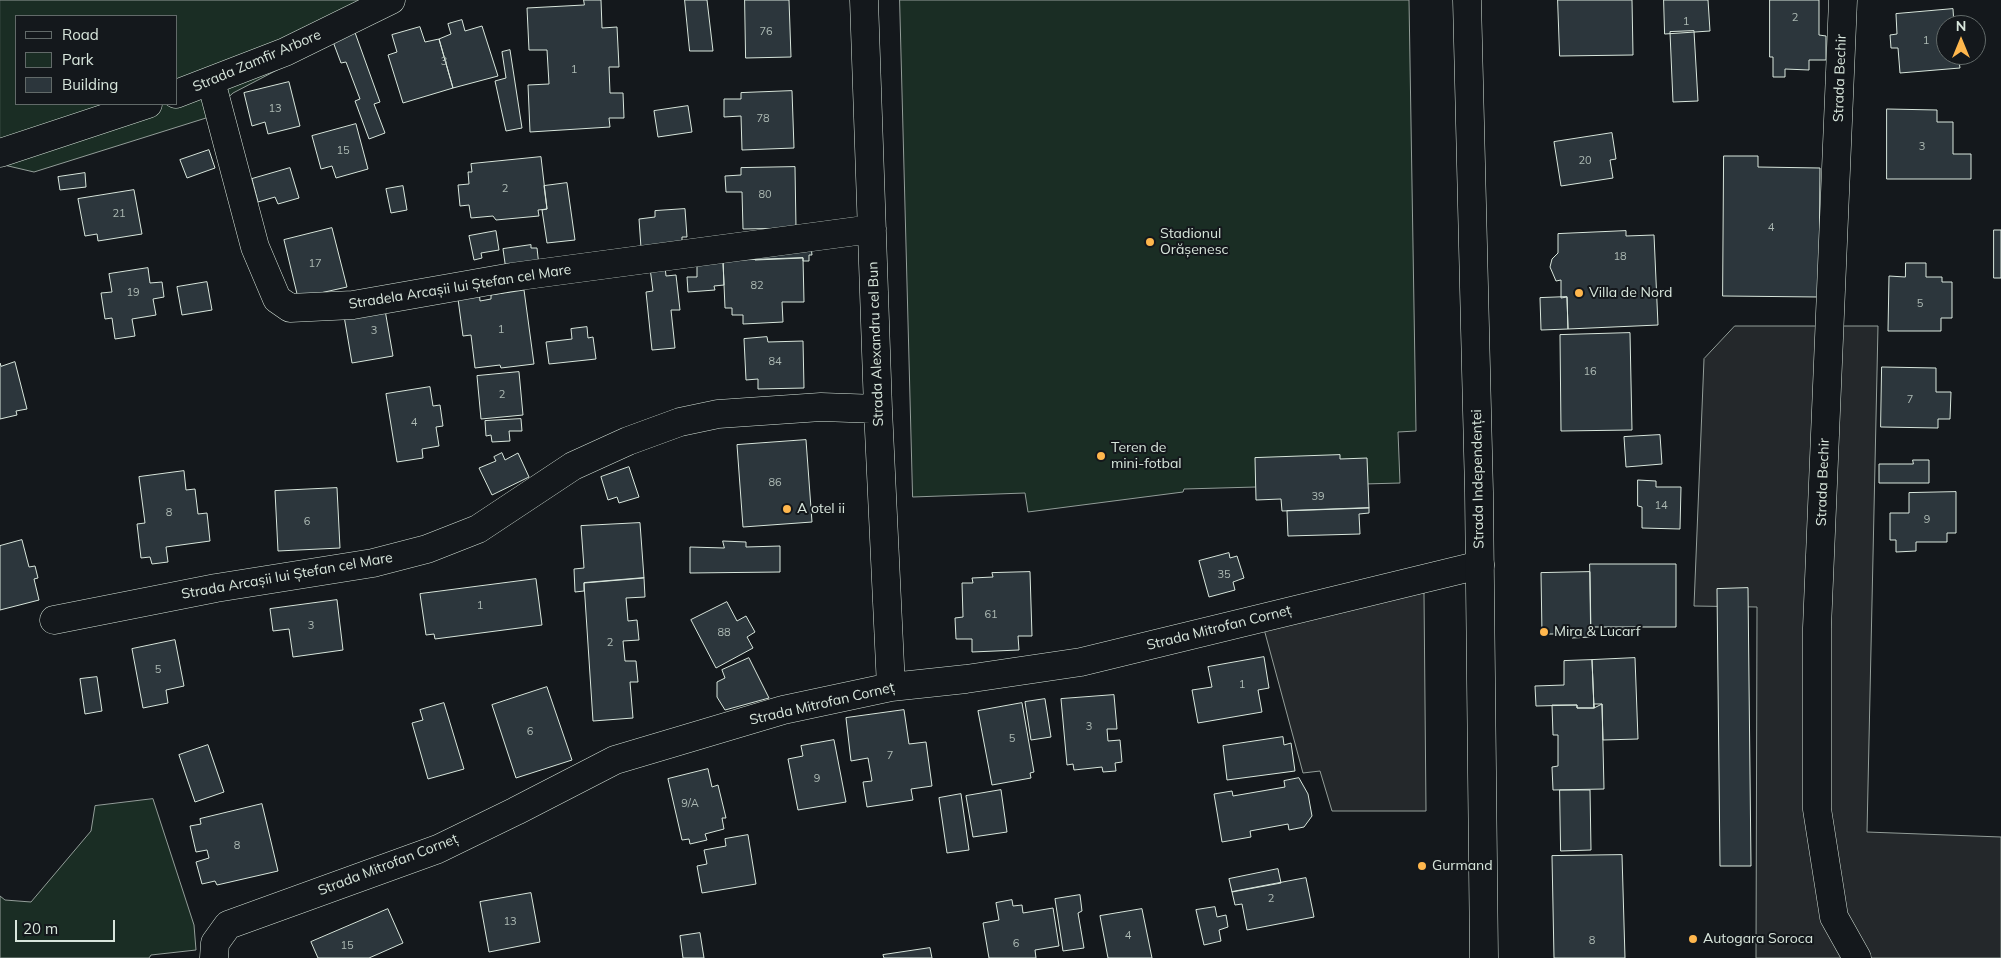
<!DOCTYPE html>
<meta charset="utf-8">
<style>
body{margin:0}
#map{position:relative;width:2001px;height:958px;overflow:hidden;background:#14181c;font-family:Mulish,sans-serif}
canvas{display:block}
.legend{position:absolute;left:15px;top:15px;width:162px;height:90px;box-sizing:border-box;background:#14181c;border:1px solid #626a69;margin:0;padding:6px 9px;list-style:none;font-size:15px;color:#d8e6dc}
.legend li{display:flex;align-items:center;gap:10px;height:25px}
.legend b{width:25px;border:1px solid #626a69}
.north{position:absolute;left:1936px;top:15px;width:50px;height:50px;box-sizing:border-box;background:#14181c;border:1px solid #626a69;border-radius:50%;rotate:0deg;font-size:14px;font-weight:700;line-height:20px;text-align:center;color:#d8e6dc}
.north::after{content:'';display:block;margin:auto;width:18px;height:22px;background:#ffb74d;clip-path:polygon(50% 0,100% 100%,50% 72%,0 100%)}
.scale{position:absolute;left:15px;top:920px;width:100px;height:22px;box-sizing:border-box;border:2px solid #d8e6dc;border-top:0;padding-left:6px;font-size:15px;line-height:18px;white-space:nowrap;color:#d8e6dc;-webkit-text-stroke:4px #14181c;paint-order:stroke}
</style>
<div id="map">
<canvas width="2001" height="958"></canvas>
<ul class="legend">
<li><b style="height:6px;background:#14181c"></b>Road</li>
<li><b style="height:14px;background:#1a2d24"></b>Park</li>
<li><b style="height:14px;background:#2c363c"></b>Building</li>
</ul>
<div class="north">N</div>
<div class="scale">20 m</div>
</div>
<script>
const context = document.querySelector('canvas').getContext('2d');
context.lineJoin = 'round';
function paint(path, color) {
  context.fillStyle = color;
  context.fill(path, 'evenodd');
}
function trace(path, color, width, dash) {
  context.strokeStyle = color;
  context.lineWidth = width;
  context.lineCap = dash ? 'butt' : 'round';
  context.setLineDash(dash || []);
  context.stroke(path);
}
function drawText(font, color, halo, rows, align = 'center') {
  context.font = font + ' Mulish,sans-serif';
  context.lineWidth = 4;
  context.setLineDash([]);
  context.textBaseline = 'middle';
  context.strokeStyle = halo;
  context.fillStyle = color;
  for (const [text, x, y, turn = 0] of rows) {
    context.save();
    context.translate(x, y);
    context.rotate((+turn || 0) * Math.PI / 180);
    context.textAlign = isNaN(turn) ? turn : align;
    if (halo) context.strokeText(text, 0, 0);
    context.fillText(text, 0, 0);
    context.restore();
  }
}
const green = new Path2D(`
 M 0,0 L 386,0 L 394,9 L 233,93 L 206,118 L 34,172 L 4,165 L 0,166 ZM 16,16 L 176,16 L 176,104 L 16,104 Z
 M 900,0 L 1409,0 L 1416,431 L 1398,432 L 1400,483 L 1184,489 L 1183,492 L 1028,512 L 1025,493 L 913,497 Z
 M 153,799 L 194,925 L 196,950 L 151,955 L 149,958 L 0,958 L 0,896 L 5,900 L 31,902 L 91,831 L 95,806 Z`);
const parking = new Path2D(`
 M 1735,326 L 1878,326 L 1867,832 L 2001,837 L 2001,958 L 1756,958 L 1757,607 L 1694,606 L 1704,359 Z
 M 1424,593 L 1426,811 L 1332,811 L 1320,771 L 1303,773 L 1264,629 Z`);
const building = new Path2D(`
 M 584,0 L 601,0 L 602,28 L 617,27 L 619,67 L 609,67 L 610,93 L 623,93 L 624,118 L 609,118 L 610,127 L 530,132 L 528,85 L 549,84 L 547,50 L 529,50 L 527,8 L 584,5 Z
 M 685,0 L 707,0 L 713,51 L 690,51 Z
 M 745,0 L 789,0 L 791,57 L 746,58 Z
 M 1558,0 L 1632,0 L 1633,55 L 1560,56 Z
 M 1664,0 L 1708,0 L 1710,31 L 1665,34 Z
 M 1770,0 L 1819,0 L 1819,35 L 1826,36 L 1826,60 L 1809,60 L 1809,70 L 1785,69 L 1785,77 L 1773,77 L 1773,57 L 1770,57 Z
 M 1953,9 L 1954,25 L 1946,25 L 1946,55 L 1958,55 L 1960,68 L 1900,73 L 1898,48 L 1891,48 L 1890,35 L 1897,34 L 1896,14 Z
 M 462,20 L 465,31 L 482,26 L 498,76 L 453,88 L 439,39 L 451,34 L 448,24 Z
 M 353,27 L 380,102 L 374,104 L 385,133 L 369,139 L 355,101 L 360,99 L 346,62 L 341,63 L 332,39 Z
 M 420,27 L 425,42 L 439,39 L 453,88 L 403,103 L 388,55 L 397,52 L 392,35 Z
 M 1694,31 L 1698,101 L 1673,102 L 1670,32 Z
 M 510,50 L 522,128 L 506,131 L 495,81 L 506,78 L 502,52 Z
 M 289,82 L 300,126 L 268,134 L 265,122 L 252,126 L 244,93 Z
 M 792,91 L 794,148 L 742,150 L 741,116 L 724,117 L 724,99 L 741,99 L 741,93 Z
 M 688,106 L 692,132 L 658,137 L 654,111 Z
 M 1887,109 L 1937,110 L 1937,122 L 1953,122 L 1953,154 L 1971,154 L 1971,179 L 1887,179 Z
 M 356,124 L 368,169 L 336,178 L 332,166 L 321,169 L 312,136 Z
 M 1612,133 L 1616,159 L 1610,160 L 1613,178 L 1561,186 L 1554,142 Z
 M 209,150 L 215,168 L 187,178 L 180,160 Z
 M 1724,156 L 1758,156 L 1758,167 L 1820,168 L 1819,297 L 1723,296 Z
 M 541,157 L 547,209 L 538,210 L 539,216 L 496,220 L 493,216 L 471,218 L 469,205 L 460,206 L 458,185 L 469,184 L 468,172 L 472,172 L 471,164 Z
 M 795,167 L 796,228 L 743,229 L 742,192 L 726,192 L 725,176 L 741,175 L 741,168 Z
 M 290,168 L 299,198 L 278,204 L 275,197 L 258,202 L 252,179 Z
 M 85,173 L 86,187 L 60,190 L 58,177 Z
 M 567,183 L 575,240 L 547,243 L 542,210 L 547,209 L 544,186 Z
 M 403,186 L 407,210 L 391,213 L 386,189 Z
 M 134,190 L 142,234 L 98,241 L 97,234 L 85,236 L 78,199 Z
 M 685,209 L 687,237 L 682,237 L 682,245 L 641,248 L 639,219 L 655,217 L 655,211 Z
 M 332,228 L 347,287 L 298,298 L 284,240 Z
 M 1994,230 L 2001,230 L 2001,278 L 1994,278 Z
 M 496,231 L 499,250 L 481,253 L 482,258 L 474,260 L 469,236 Z
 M 1626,231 L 1626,236 L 1654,235 L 1658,325 L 1568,329 L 1567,297 L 1561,298 L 1561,280 L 1556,281 L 1550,267 L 1552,259 L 1558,253 L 1558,234 Z
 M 531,245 L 531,248 L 537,248 L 539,266 L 506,270 L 503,249 Z
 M 811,247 L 812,255 L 809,255 L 809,261 L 803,261 L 803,258 L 755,260 L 754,251 Z
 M 803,258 L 804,302 L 782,302 L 783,322 L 743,324 L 743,315 L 732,315 L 732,308 L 725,308 L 723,261 Z
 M 723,261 L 724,285 L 714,286 L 715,290 L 688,292 L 687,277 L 697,277 L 697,263 Z
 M 1906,263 L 1926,263 L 1926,277 L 1942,277 L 1942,282 L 1952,282 L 1952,318 L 1941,318 L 1941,331 L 1888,331 L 1889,276 L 1905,277 Z
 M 665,266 L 666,276 L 676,275 L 680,310 L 671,310 L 675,348 L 652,350 L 646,292 L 653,291 L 650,268 Z
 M 148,268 L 150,283 L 162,282 L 164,297 L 153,299 L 156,315 L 132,319 L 135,336 L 115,339 L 112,318 L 105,319 L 101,293 L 112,292 L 109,274 Z
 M 207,282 L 212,310 L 182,315 L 177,287 Z
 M 479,290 L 480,301 L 491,299 L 491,295 L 524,290 L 534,364 L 501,368 L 500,365 L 475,368 L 471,335 L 463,336 L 458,299 Z
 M 1567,297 L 1568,329 L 1541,330 L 1540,298 Z
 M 384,304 L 393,356 L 352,363 L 343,310 Z
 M 587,327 L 588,338 L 593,337 L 596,359 L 549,364 L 546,342 L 572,339 L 571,329 Z
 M 1630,333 L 1632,430 L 1561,431 L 1560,335 Z
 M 767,337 L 768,342 L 803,341 L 804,388 L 758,389 L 758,379 L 746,380 L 744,339 Z
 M 15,362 L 27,409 L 16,411 L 17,415 L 0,419 L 0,363 L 1,366 Z
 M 1882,367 L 1936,368 L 1936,392 L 1951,392 L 1950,419 L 1938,419 L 1938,428 L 1881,427 Z
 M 519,372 L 523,415 L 481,419 L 477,376 Z
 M 430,387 L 433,406 L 440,405 L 443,426 L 436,427 L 439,446 L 422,449 L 423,458 L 397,462 L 386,394 Z
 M 521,419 L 522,431 L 509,431 L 510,441 L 492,442 L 491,435 L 486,436 L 485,421 Z
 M 1660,435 L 1662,464 L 1626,467 L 1624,437 Z
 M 806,440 L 812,522 L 743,527 L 737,445 Z
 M 502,453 L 505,460 L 518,453 L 529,477 L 492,495 L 479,468 L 496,461 L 494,457 Z
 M 1340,455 L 1340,459 L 1367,458 L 1369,508 L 1282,511 L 1281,499 L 1256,500 L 1255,458 Z
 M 1913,460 L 1929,460 L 1929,483 L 1879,483 L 1879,464 L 1913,464 Z
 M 629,467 L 639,497 L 619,503 L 617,497 L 608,500 L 601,477 Z
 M 184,471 L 186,490 L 195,489 L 198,514 L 207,513 L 210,541 L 166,547 L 168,562 L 152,564 L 150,557 L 141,558 L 137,524 L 145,523 L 139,477 Z
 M 1638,480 L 1656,481 L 1656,487 L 1681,487 L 1680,529 L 1642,528 L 1642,507 L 1638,506 Z
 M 337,488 L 340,548 L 278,551 L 275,491 Z
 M 1956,492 L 1956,533 L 1947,533 L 1947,542 L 1916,542 L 1916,551 L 1896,552 L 1896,540 L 1890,540 L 1890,513 L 1909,513 L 1909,493 Z
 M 1369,508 L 1369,513 L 1359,514 L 1360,534 L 1288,536 L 1287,511 Z
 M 640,523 L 644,578 L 584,583 L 584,591 L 575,592 L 574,569 L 584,568 L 581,526 Z
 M 22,540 L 29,567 L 35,566 L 38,578 L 34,579 L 39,600 L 0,610 L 0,546 Z
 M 723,541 L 746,542 L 746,547 L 780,546 L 780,572 L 690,573 L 690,547 L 724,548 Z
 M 1229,553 L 1230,558 L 1237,556 L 1244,578 L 1233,582 L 1235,590 L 1209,597 L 1199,561 Z
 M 1590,564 L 1676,564 L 1676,627 L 1591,627 Z
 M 1030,572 L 1032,636 L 1018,636 L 1019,650 L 972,652 L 972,639 L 956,639 L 955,618 L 963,617 L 962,583 L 973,583 L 972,578 L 993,577 L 992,573 Z
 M 1590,572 L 1591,637 L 1572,638 L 1572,634 L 1542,634 L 1541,573 Z
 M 644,578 L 645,597 L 626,598 L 628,621 L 637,620 L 639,640 L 623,641 L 625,661 L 636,661 L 638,682 L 630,682 L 633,718 L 593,721 L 584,583 Z
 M 536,579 L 542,625 L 435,639 L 434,634 L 426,635 L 420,594 Z
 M 1748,588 L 1751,866 L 1720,866 L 1717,589 Z
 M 337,600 L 343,650 L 293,657 L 289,629 L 273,631 L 270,609 Z
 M 727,602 L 737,621 L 746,616 L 755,632 L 747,637 L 753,648 L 716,668 L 691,620 Z
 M 175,640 L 184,686 L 166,690 L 168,703 L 143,708 L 132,649 Z
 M 1264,657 L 1269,688 L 1258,690 L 1262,712 L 1198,723 L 1192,690 L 1212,687 L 1208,667 Z
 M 749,658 L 769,698 L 725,710 L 717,697 L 717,682 L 725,678 L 722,670 Z
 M 1635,658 L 1638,739 L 1603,740 L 1602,704 L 1594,708 L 1592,660 Z
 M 1592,660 L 1594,708 L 1577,708 L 1577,705 L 1536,706 L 1535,686 L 1564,685 L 1564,661 Z
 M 97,677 L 102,711 L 85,714 L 80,679 Z
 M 547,687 L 572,760 L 516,778 L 492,705 Z
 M 1114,695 L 1117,729 L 1107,729 L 1108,741 L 1120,740 L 1122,762 L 1115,763 L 1116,771 L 1103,772 L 1102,767 L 1074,770 L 1073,764 L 1067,765 L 1061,699 Z
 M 1045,699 L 1051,737 L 1031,740 L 1025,702 Z
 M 444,703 L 464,769 L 428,779 L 412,723 L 423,720 L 420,710 Z
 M 1022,703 L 1034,772 L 1030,773 L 1031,778 L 992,785 L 978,711 Z
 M 1594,704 L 1602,704 L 1604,789 L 1553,790 L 1552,767 L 1558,766 L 1558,735 L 1553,735 L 1552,705 L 1577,705 L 1577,708 L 1594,708 Z
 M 904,710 L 909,744 L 926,742 L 932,786 L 911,789 L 913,800 L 867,807 L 863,782 L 872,781 L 868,758 L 851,761 L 846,718 Z
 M 1283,737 L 1284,745 L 1291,743 L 1295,771 L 1227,780 L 1223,746 Z
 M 834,740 L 846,802 L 798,810 L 788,759 L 803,756 L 801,746 Z
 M 208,745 L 224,792 L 195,802 L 179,755 Z
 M 708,769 L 712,787 L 718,785 L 726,818 L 722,818 L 724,829 L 705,834 L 707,840 L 690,844 L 689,839 L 682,840 L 668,779 Z
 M 1299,778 L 1308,794 L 1312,816 L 1304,827 L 1289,830 L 1288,824 L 1250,831 L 1251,837 L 1222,842 L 1214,794 L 1232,791 L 1233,796 L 1285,787 L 1284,781 Z
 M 1001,790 L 1007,832 L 973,837 L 966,796 Z
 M 1560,790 L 1590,790 L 1591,850 L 1561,851 Z
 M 961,794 L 969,850 L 947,853 L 939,798 Z
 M 262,804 L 278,871 L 217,885 L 215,881 L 202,884 L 196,862 L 209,858 L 207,850 L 196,852 L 190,826 L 201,824 L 200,819 Z
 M 748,835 L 756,884 L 702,893 L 697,866 L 707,864 L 704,850 L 726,846 L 725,839 Z
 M 1622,855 L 1625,958 L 1554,958 L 1552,856 Z
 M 1278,869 L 1281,883 L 1232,892 L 1229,879 Z
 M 1306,878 L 1314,917 L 1247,930 L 1242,904 L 1235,905 L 1232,892 Z
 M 531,893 L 540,942 L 489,952 L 480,902 Z
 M 1080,895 L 1082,911 L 1078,913 L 1084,948 L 1063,951 L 1055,899 Z
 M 1012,900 L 1013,906 L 1022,905 L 1023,913 L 1053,908 L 1059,946 L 1035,950 L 1036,958 L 989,958 L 983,923 L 999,920 L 996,903 Z
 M 1215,907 L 1217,917 L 1226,915 L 1228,927 L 1219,930 L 1221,941 L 1204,945 L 1196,910 Z
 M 388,909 L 403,943 L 369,958 L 318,958 L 311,942 Z
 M 1142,909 L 1152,958 L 1108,958 L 1100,916 Z
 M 700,933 L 704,958 L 683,958 L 680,936 Z
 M 930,948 L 932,958 L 884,958 L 883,955 Z`);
const street = new Path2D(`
 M 864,0 L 878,409 L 891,687
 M 1843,0 L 1817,628 L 1817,809 L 1834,917 L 1857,958
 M 211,81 L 255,247 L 277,299 L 290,308 L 353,305 L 512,277 L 872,229
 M 176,94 L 285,52 L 391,0
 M 0,153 L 148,104
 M 54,620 L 216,588 L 373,563 L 427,549 L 478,529 L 573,466 L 628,441 L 680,422 L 718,414 L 821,407 L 878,409
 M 214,958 L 215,943 L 228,925 L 438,849 L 516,811 L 615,760 L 783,710 L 891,687 L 966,679 L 1081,662 L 1480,565`);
const secondary = new Path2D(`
 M 1467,0 L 1479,492 L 1484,958`);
const markers = [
 [1150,242,5,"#ffb74d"],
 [1579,293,5,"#ffb74d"],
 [1101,456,5,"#ffb74d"],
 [787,509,5,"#ffb74d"],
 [1544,632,5,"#ffb74d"],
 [1422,866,5,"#ffb74d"],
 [1693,939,5,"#ffb74d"]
];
const numberNames = [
 ["2",1795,18],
 ["1",1686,22],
 ["76",766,32],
 ["1",1926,41],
 ["3",444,62],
 ["1",574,70],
 ["13",275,109],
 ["78",763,119],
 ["3",1922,147],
 ["15",343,151],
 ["20",1585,161],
 ["2",505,189],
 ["80",765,195],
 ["21",119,214],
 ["4",1771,228],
 ["18",1620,257],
 ["17",315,264],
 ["82",757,286],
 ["19",133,293],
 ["5",1920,304],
 ["1",501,330],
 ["3",374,331],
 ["84",775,362],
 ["16",1590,372],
 ["2",502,395],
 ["7",1910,400],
 ["4",414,423],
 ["86",775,483],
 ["39",1318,497],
 ["14",1661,506],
 ["8",169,513],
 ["9",1927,520],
 ["6",307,522],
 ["35",1224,575],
 ["1",480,606],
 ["61",991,615],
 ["3",311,626],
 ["88",724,633],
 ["2",610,643],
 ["5",158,670],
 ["1",1242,685],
 ["3",1089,727],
 ["6",530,732],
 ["5",1012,739],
 ["7",890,756],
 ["9",817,779],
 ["9/A",690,804],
 ["8",237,846],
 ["2",1271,899],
 ["13",510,922],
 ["4",1128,936],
 ["8",1592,941],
 ["6",1016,944],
 ["15",347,946]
];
const streetNames = [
 ["Strada Zamfir Arbore",257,61,-23],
 ["Strada Bechir",1840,78,-88],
 ["Stradela Arcașii lui Ștefan cel Mare",460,287,-9],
 ["Strada Alexandru cel Bun",876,344,-92],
 ["Strada Independenței",1478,479,-91],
 ["Strada Bechir",1823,482,-88],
 ["Strada Arcașii lui Ștefan cel Mare",287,576,-10],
 ["Strada Mitrofan Corneț",1219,628,-14],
 ["Strada Mitrofan Corneț",822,704,-13],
 ["Strada Mitrofan Corneț",388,865,-21]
];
const poiNames = [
 ["Stadionul",1160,234],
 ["Orășenesc",1160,250],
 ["Villa de Nord",1589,293],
 ["Teren de",1111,448],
 ["mini-fotbal",1111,464],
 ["A otel ii",797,509],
 ["Mira & Lucarf",1554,632],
 ["Gurmand",1432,866],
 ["Autogara Soroca",1703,939]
];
paint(green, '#1a2d24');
trace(green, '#939e99', 1);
paint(parking, '#24282b');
trace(parking, '#939e99', 1);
paint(building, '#2c363c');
trace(building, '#d8e6dc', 1);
trace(street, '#d8e6dc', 29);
trace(secondary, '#d8e6dc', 29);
trace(street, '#14181c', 28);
trace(secondary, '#14181c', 28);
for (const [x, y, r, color] of markers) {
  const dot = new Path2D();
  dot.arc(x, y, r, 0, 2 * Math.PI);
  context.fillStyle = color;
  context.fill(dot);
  trace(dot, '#14181c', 2);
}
drawText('11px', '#adbab4', null, numberNames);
drawText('14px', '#d8e6dc', '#14181c', streetNames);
drawText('14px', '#d8e6dc', '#14181c', poiNames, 'left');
</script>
